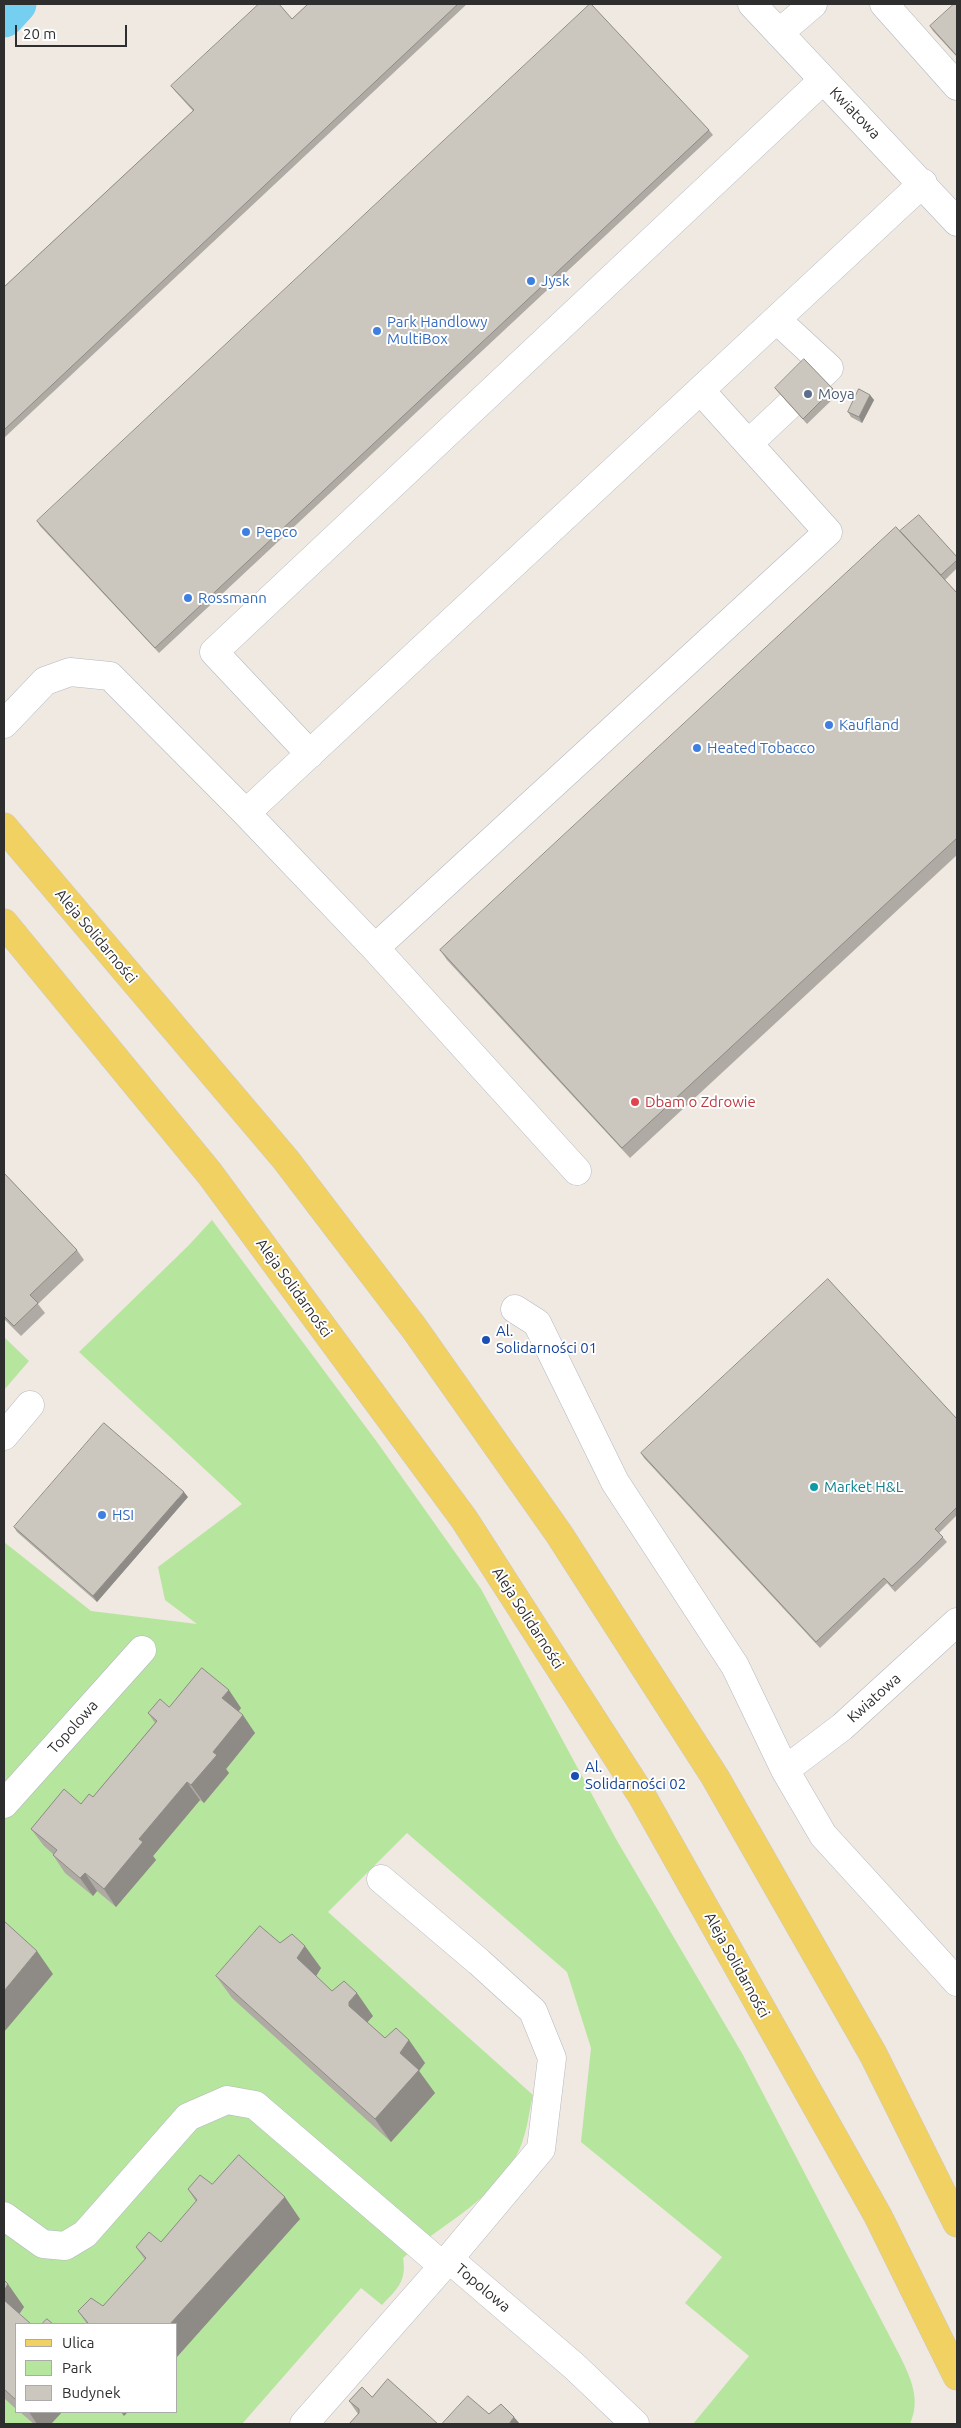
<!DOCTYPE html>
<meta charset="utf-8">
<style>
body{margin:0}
#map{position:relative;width:961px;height:2428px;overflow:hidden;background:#efe9e1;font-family:Ubuntu,sans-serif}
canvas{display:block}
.frame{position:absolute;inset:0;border:5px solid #2e2e2e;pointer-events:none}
.legend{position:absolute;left:15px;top:2323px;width:162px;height:90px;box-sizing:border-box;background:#fff;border:1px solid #ababab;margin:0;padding:6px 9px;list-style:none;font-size:15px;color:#2e2e2e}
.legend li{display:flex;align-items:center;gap:10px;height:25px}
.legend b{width:25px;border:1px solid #ababab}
.scale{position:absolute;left:15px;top:25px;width:112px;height:22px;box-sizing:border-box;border:2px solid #2e2e2e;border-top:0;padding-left:6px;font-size:15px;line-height:18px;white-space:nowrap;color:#2e2e2e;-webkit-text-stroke:4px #fff;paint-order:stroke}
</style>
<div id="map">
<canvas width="961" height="2428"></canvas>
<div class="frame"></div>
<ul class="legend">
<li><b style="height:6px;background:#f2d163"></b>Ulica</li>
<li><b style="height:14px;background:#b6e59e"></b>Park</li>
<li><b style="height:14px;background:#cbc7bf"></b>Budynek</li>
</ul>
<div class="scale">20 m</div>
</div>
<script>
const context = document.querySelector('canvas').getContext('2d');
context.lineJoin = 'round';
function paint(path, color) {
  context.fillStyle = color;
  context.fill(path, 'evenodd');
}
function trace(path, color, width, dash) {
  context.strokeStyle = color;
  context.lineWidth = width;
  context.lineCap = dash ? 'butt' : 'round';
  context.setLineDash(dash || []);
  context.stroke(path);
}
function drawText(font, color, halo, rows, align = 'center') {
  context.font = font + ' Ubuntu,sans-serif';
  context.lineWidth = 4;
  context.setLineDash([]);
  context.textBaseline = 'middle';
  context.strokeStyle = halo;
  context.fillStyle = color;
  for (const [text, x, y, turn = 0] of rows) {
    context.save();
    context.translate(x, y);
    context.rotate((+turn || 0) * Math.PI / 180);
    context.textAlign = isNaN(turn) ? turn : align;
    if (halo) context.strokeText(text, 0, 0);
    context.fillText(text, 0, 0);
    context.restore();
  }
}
const green = new Path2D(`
 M 212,1220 L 377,1442 L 481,1589 L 616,1839 L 743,2055 L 900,2356 C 911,2379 921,2399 910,2424 L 693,2424 L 749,2356 L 685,2303 L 722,2257 L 581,2142 L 591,2048 L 567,1972 L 407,1833 L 328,1912 L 533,2095 C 529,2112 527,2132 520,2148 C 498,2199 442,2223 403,2258 C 407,2281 397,2289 382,2305 L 361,2288 L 242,2424 L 4,2424 L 4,1542 L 91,1611 L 197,1624 L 165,1600 L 158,1567 L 242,1504 L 79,1352 L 188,1246 ZM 16,2324 L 176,2324 L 176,2412 L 16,2412 Z
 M 4,1337 L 29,1361 L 4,1390 Z`);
const canal = new Path2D(`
 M 4,18 L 17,4`);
const minor = new Path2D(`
 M 752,4 L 957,222
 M 884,4 L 957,86
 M 779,33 L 813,4
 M 749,443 L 829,368 L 777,320
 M 4,724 L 45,681 L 70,672 L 110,676 L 246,813 L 375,948 L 828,532 L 701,391
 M 310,754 L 214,652 L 823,80
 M 246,813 L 923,183
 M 375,948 L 577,1171
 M 515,1309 L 537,1323 L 615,1482 L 735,1666 L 785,1770 L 823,1835 L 957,1982
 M 4,1436 L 30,1405
 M 785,1770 L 842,1727 L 957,1622
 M 4,1804 L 142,1650
 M 4,2216 L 43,2244 L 65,2246 L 85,2234 L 188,2117 L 227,2100 L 255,2105 L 443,2266
 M 449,2259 L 574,2366 L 635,2424
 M 304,2424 L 443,2266 L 541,2149 L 552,2058 L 533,2011 L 479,1962 L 381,1879`);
const major = new Path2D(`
 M 4,827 L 286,1160 L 414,1328 L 559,1534 L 715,1777 L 873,2054 L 957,2223
 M 4,923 L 210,1174 L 464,1519 L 642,1796 L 878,2216 L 957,2376`);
const wall = new Path2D(`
 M 308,4 L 467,4 L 4,438 L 4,287 L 193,111 L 175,91 L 171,86 L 292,19 Z
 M 957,4 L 957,57 L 933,31 L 930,26 Z
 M 709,130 L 713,135 L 159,653 L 40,526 L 37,521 Z
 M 775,388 L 833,389 L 837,395 L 807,424 L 779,393 Z
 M 870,395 L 874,400 L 862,423 L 851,417 L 848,412 Z
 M 900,531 L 957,557 L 957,568 L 945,580 L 957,593 L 957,855 L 630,1158 L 447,960 L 440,950 Z
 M 4,1173 L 77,1250 L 84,1260 L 38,1304 L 45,1313 L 21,1336 L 4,1319 Z
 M 957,1419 L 957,1515 L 939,1533 L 947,1542 L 895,1592 L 887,1583 L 820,1648 L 644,1458 L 641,1453 Z
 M 188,1497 L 97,1602 L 17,1532 L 14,1527 Z
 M 169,1707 L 241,1708 L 238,1712 L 255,1733 L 226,1769 L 229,1773 L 204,1803 L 200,1800 L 153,1856 L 156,1860 L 116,1907 L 97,1891 L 93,1896 L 65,1873 L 53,1855 L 53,1854 L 44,1846 L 31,1829 L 93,1797 L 155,1723 L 148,1713 Z
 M 280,1943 L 321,1968 L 316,1976 L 332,1991 L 373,2016 L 367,2022 L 385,2038 L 409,2040 L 425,2063 L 419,2071 L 435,2093 L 391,2142 L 232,1998 L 216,1976 Z
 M 212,2184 L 300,2219 L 176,2358 L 176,2324 L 87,2324 L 78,2311 L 103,2306 L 145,2260 L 136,2247 L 161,2242 L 196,2202 L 188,2189 Z
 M 4,2280 L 24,2307 L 19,2314 L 16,2324 L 16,2409 L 4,2398 Z
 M 372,2397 L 358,2414 L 349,2401 Z
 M 20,2412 L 62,2412 L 51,2424 L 34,2424 Z`);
const shadedWall = new Path2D(`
 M 870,395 L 874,400 L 862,423 L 859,417 Z
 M 184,1492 L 188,1497 L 97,1602 L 93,1596 Z
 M 229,1690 L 241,1708 L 235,1716 L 222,1698 Z
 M 243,1715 L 255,1733 L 226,1769 L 229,1773 L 204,1803 L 191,1785 L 213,1752 Z
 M 187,1782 L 200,1800 L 153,1856 L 156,1860 L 116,1907 L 104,1889 L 139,1839 Z
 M 85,1873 L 97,1891 L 93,1896 L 80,1878 Z
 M 305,1946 L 321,1968 L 313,1981 L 297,1958 Z
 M 37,1951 L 53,1974 L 4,2032 L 4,1991 Z
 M 357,1993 L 373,2016 L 365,2025 L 349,2006 L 349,2002 Z
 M 409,2040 L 425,2063 L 419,2071 L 435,2093 L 391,2142 L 375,2119 L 400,2053 Z
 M 285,2197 L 300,2219 L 176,2358 L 176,2324 L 170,2324 Z
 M 8,2284 L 24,2307 L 16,2319 L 4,2301 L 4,2291 Z
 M 29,2412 L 62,2412 L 51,2424 L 37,2424 Z
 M 121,2412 L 128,2412 L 124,2416 Z
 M 514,2417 L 520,2424 L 509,2424 Z`);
const building = new Path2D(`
 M 259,4 L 279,4 L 292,19 L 308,4 L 458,4 L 4,430 L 4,287 L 194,110 L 171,86 Z
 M 590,4 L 591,4 L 709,130 L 155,648 L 37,521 Z
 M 954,4 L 957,4 L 957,56 L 930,26 Z
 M 804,359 L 833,389 L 803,419 L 775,388 Z
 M 859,389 L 870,395 L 859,417 L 848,412 Z
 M 919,515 L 957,557 L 957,560 L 941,575 L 900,531 Z
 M 896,527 L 957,593 L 957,838 L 622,1148 L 440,950 Z
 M 4,1173 L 77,1250 L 30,1295 L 38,1303 L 14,1326 L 4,1316 Z
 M 828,1279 L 957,1419 L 957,1507 L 935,1529 L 943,1537 L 918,1562 L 892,1586 L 884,1578 L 816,1642 L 641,1453 Z
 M 104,1423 L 184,1492 L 93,1596 L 14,1527 Z
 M 202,1668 L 229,1690 L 222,1698 L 243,1715 L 213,1752 L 217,1755 L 191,1785 L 187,1782 L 139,1839 L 143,1842 L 104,1889 L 85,1873 L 80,1878 L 53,1855 L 57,1850 L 31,1829 L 64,1789 L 81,1804 L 89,1794 L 93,1797 L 157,1721 L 148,1713 L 160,1699 L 169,1707 Z
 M 4,1921 L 37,1951 L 4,1991 Z
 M 260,1926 L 280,1943 L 292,1934 L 305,1946 L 297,1958 L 332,1991 L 344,1981 L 357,1993 L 349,2002 L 349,2006 L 385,2038 L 396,2028 L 409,2040 L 400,2053 L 419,2070 L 375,2119 L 216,1976 Z
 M 239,2155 L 285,2197 L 170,2324 L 86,2324 L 88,2323 L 78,2311 L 91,2298 L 103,2306 L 146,2258 L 136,2247 L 149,2232 L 161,2242 L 197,2200 L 188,2189 L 200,2175 L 212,2184 Z
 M 4,2280 L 8,2284 L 4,2291 Z
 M 4,2300 L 31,2324 L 16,2324 L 16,2400 L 4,2389 Z
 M 47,2319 L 53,2324 L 42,2324 Z
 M 388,2379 L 438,2424 L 349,2424 L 359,2413 L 359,2409 L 349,2401 L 362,2387 L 372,2397 Z
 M 468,2396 L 489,2414 L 501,2404 L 514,2417 L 509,2424 L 442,2424 Z`);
const markers = [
 [531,281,5,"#3f7fe0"],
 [377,331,5,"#3f7fe0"],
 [808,394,5,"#5c6f8a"],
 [246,532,5,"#3f7fe0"],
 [188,598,5,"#3f7fe0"],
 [829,725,5,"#3f7fe0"],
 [697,748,5,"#3f7fe0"],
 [635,1102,5,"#e0444e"],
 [486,1340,5,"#1a4fb4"],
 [814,1487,5,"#0f9aa8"],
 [102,1515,5,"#3f7fe0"],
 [575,1776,5,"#1a4fb4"]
];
const streetNames = [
 ["Kwiatowa",855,113,46],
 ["Aleja Solidarności",96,936,50],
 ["Aleja Solidarności",294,1288,54],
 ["Aleja Solidarności",528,1618,57],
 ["Kwiatowa",874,1698,-42],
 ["Topolowa",73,1727,-48],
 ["Aleja Solidarności",737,1965,61],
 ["Topolowa",483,2288,40]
];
const shopNames = [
 ["Jysk",541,281],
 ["Park Handlowy",387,322],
 ["MultiBox",387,339],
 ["Pepco",256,532],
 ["Rossmann",198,598],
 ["Kaufland",839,725],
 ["Heated Tobacco",707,748],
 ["HSI",112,1515]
];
const serviceNames = [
 ["Moya",818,394]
];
const healthNames = [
 ["Dbam o Zdrowie",645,1102]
];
const transitNames = [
 ["Al.",496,1331],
 ["Solidarności 01",496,1348],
 ["Al.",585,1767],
 ["Solidarności 02",585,1784]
];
const cultureNames = [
 ["Market H&L",824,1487]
];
paint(green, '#b6e59e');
trace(canal, '#75cff0', 39);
trace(minor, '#b4b7c1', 29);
trace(major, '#c9c9c9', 29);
trace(minor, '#fff', 28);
trace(major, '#f2d163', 28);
paint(wall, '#afaba4');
paint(shadedWall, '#8e8b86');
paint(building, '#cbc7bf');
trace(building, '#8e8b86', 1);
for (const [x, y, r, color] of markers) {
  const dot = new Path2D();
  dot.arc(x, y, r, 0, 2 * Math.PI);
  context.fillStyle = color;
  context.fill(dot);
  trace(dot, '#fff', 2);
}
drawText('15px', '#2e2e2e', '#fff', streetNames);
drawText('15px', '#366cbe', '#fff', shopNames, 'left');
drawText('15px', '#4e5e75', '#fff', serviceNames, 'left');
drawText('15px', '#be3a42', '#fff', healthNames, 'left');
drawText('15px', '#164399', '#fff', transitNames, 'left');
drawText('15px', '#0d838f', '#fff', cultureNames, 'left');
</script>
